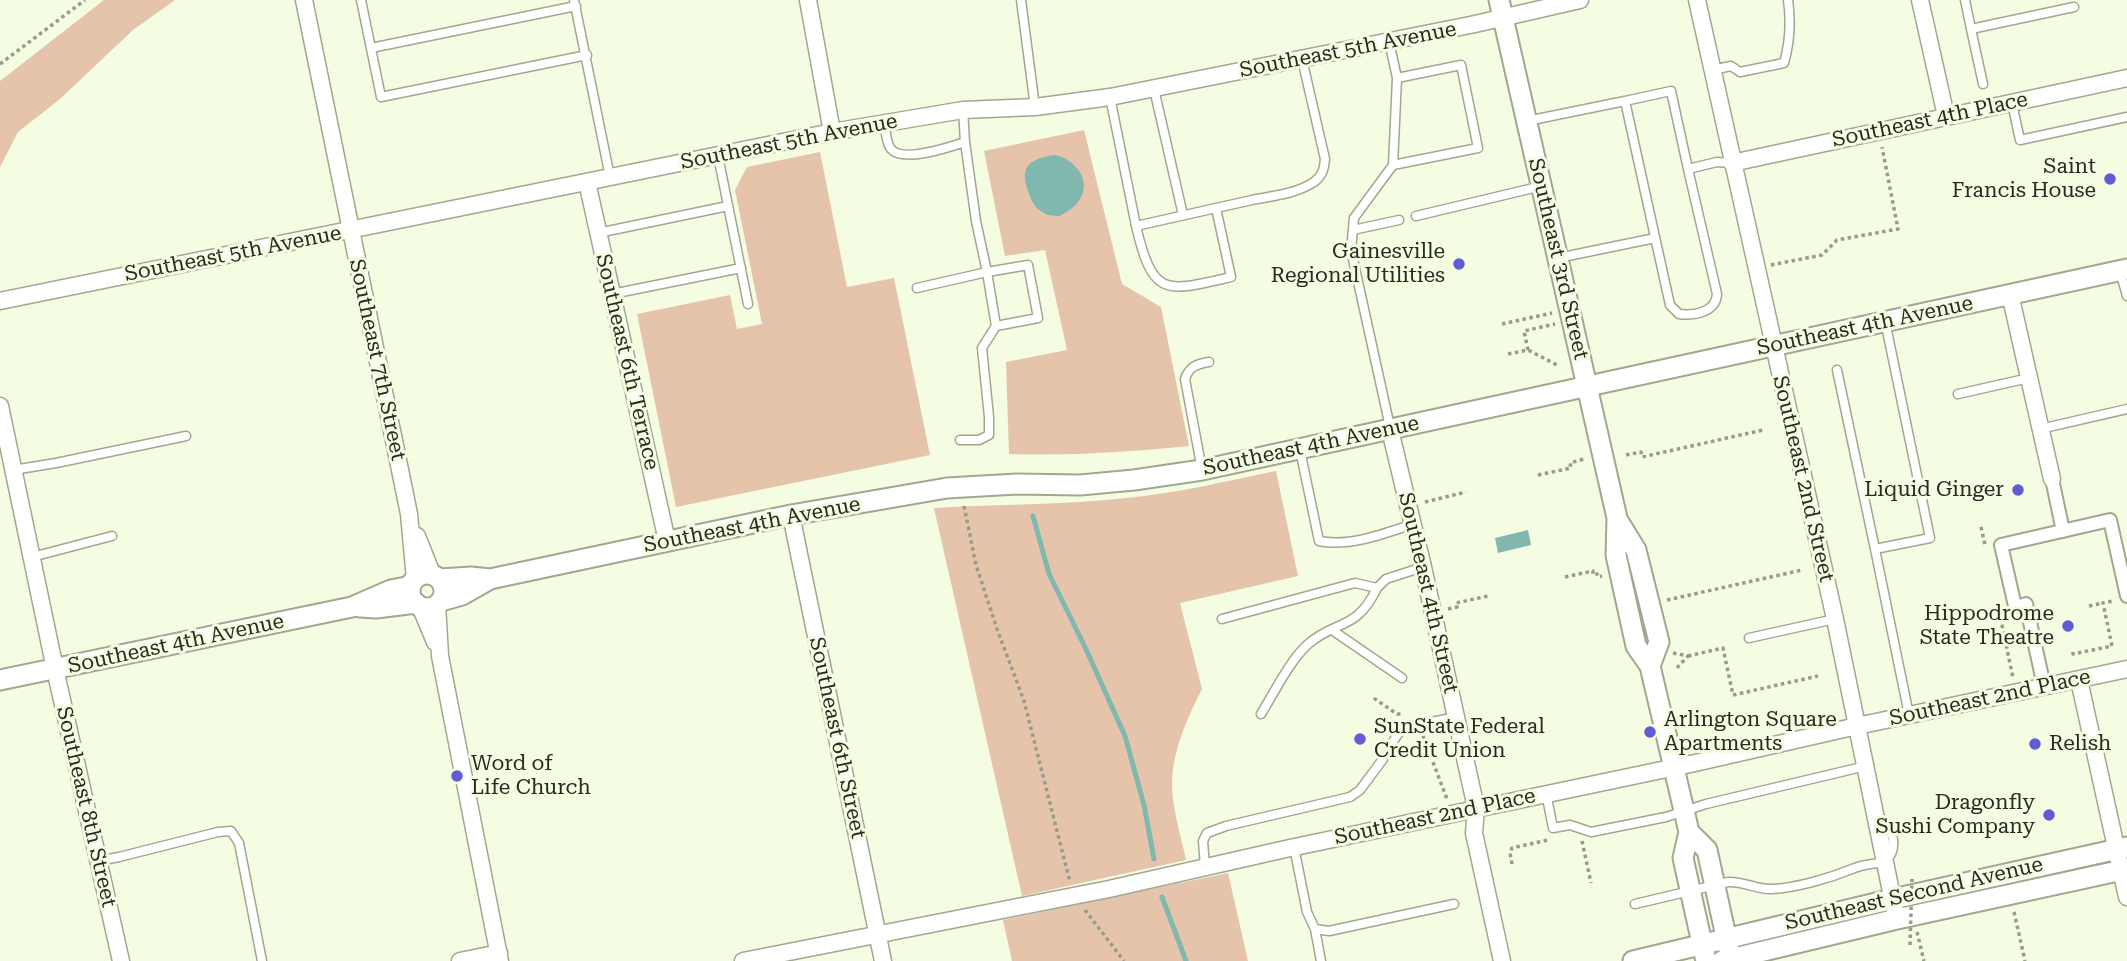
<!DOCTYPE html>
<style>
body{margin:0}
canvas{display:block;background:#f4fce2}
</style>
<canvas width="2127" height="961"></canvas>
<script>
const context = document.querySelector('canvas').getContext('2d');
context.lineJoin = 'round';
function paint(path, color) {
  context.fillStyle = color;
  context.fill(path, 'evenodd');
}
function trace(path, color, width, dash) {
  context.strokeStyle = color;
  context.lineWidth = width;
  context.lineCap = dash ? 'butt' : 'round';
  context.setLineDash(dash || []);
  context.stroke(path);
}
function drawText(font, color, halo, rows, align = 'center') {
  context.font = font + ' "Roboto Serif",serif';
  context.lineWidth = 6;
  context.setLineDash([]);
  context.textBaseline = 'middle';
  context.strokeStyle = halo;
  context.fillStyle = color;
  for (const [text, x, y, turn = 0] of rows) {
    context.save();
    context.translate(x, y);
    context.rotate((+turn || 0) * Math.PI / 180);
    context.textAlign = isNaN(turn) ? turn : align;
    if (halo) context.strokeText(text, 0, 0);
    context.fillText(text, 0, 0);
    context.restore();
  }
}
const green = new Path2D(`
 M 104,0 L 175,0 L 133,30 L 60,99 L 18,132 L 0,167 L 0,81 Z
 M 1084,130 L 1122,284 L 1161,307 L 1189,446 C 1129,452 1070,456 1009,454 L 1006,362 L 1067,350 L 1045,250 L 1005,256 L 984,151 Z
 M 820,152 L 847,287 L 894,278 L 930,455 L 676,507 L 637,314 L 730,295 L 737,329 L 762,324 L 735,190 L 747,167 Z
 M 1276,471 L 1298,576 L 1180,603 L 1202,689 C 1187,719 1173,749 1172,783 C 1172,808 1181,836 1186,860 L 1022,896 L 934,508 C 998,504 1063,505 1127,498 C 1178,493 1227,481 1276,471 Z
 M 1228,873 L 1248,961 L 1012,961 L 1003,920 Z`);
const water = new Path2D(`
 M 1054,155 C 1075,158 1094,182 1078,202 C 1074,208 1066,212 1060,216 C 1054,216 1049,216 1044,213 C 1035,209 1031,200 1028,191 C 1019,166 1030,159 1054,155 Z
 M 1528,530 L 1531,545 L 1498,553 L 1495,538 Z`);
const stream = new Path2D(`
 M 1033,516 L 1049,574 L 1085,647 L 1125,736 L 1144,805 L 1154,859
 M 1162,897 L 1186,961`);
const path = new Path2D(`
 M 0,64 L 85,0
 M 1771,265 L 1822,255 L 1837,240 L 1898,229 L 1882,147
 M 1502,324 L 1552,313
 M 1528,350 L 1524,331 L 1555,324
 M 1508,354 L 1528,350 L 1559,366
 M 1626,455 L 1641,452 L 1642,457 L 1763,430
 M 1538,475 L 1571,468 L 1570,463 L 1584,459
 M 1425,502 L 1466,492
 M 964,506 L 976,565 L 997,629 L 1024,701 L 1070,882
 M 1981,527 L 1985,545
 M 1565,577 L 1593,571 L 1593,575 L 1597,574 L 1598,577 L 1602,576
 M 1667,600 L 1802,570
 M 2089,606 L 2103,603
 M 1448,609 L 1457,607 L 1456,603 L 1488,596
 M 1999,611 L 2013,678
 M 2073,652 L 2073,654 L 2112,646 L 2103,603 L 2113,601
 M 1673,653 L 1688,656 L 1675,670
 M 1688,656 L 1723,648 L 1733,695 L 1818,676
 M 1374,700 L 1375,699 L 1397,714 L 1402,714
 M 1423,736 L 1447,799
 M 1582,841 L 1591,883
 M 1512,864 L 1510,853 L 1512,848 L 1548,840
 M 1085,910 L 1124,961
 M 2014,912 L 2025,961
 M 1917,932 L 1924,961`);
const service = new Path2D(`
 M 361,0 L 381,97 L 587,55
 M 574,0 L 610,177
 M 1021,0 L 1035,107
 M 1965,0 L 1971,29 L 2074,7
 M 1971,29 L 1983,84
 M 1389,41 L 1397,78 L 1461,65 L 1478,148 L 1393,165
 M 371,48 L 576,6
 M 1712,70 L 1731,66 L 1740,72 L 1784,63 C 1790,42 1791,21 1788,0
 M 1154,89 L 1183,215
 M 1110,97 L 1136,226
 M 2012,103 L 2020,140 L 2127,117
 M 1527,121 L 1625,101
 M 884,123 C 886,131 886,143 891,149 C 903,163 950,147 965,142 L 963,110
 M 718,156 L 748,304
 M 1688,169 L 1671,91 L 1625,101 L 1670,305 L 1679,314 C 1695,316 1716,312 1717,294 L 1688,169 L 1717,162 L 1732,163
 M 1216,208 L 1231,277 C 1165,292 1153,298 1136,226 C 1175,217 1213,209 1252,200 C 1272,196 1296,194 1314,182 C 1322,176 1324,170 1325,159 L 1302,59
 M 1416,216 L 1542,186
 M 1353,230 L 1399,220
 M 598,233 L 728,206
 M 1558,258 L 1655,238
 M 2120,271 L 2127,296
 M 917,288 L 987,272 L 976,221 L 965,142
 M 612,294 L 741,268
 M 1885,321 L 1930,538 L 1875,549 L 1909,715
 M 1837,370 L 1875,549
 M 1958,394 L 2029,378
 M 1390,427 L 1351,250 L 1354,218 L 1393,165 L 1397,78
 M 2040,429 L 2127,409
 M 960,440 L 979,440 L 989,435 L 989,417 L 982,348 L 996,326 L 987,272 L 1028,265 L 1038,318 L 996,326
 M 1300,450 L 1319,541 C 1349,547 1384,534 1413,524
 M 13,470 L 56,463 L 186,436
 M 1202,470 L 1185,379 C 1189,367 1196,364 1209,362
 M 32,557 L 112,536
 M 1222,619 L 1355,583 L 1377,588 L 1386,579 L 1423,567
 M 1332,630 L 1402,678
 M 1749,638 L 1835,619
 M 1261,714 C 1274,693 1289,662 1307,645 C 1336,619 1356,632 1377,588
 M 1390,746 L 1400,731 L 1407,727 L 1456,717
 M 1546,793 L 1553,828 L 1570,825 L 1591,832 L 1666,817 L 1706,804 L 1866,766
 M 1294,847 L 1307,912 L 1315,929 L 1329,931 L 1454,904
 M 98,861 L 119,857 L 218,832 L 231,831 L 239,843 L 262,961
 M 1205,867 L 1203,841 L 1207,833 L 1226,826 L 1350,797 L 1360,790 L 1383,759
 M 1635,904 L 1728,882 C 1744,881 1757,890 1772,889 C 1796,888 1830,878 1852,869 C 1863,864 1874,864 1885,862 C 1899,849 1894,826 1878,816
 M 1315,929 L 1321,961`);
const pedestrian = new Path2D(`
 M 2052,479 L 2063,531
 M 2023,605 L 2026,604 L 2044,686
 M 2019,606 L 2015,606 L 2001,545 L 2110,520 L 2127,596`);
const minor = new Path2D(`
 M 304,0 L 409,514 L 415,579
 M 808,0 L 832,132
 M 1697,0 L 1835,619 L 1895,911
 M 1920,0 L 1946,116
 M 1732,163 L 2127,78
 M 587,182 L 667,541
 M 2010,294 L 2052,479
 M 0,301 L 832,132 L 963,110 L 1035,107 L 1110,97 L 1475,24 L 1580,0
 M 0,406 L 55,669 L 121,961
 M 1390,430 L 1423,567 L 1476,808 L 1474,833 L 1502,961
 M 791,515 L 883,961
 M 417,536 L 432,574
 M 437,604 L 440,656 L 500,961
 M 420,606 L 435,642
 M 2079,680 L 2127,897
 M 460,961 L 499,953
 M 743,961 L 1109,889 L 1290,848 L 1695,763 L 1857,726 L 2127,669`);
const tertiary = new Path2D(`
 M 1499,0 L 1617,518 L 1616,555 L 1636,646 L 1650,666 L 1686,819 L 1689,832 L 1683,858 L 1706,961
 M 1617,519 L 1636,550 L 1659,642 L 1650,666
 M410 591a17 17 0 1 1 34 0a17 17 0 1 1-34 0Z
 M 440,579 L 471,577 L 490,579 L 791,515 L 947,488 L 1017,484 L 1080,485 L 1134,480 L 1202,470 L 2127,269
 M 441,601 L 462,595 L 490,579
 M 360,607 L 376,608 L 416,603
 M 0,680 L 352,607 L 391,590 L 411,586
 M 1689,832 L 1707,850 L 1729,950
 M 1633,961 L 1893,899 L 2127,847
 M 1722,961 L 1897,919 L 2127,869`);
const pathBridge = new Path2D(`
 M 1910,945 L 1912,879`);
const markers = [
 [2110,179,7,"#615bd4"],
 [1459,264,7,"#615bd4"],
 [2018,490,7,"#615bd4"],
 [2068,626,7,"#615bd4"],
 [1650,732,7,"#615bd4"],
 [1360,739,7,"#615bd4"],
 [2035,744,7,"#615bd4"],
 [457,776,7,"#615bd4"],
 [2049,815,7,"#615bd4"]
];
const streetNames = [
 ["Southeast 5th Avenue",1348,50,-11],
 ["Southeast 4th Place",1930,120,-12],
 ["Southeast 5th Avenue",789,142,-11],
 ["Southeast 5th Avenue",233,254,-11],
 ["Southeast 3rd Street",1558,259,77],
 ["Southeast 4th Avenue",1865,326,-12],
 ["Southeast 7th Street",377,360,78],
 ["Southeast 6th Terrace",627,362,77],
 ["Southeast 4th Avenue",1311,446,-12],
 ["Southeast 2nd Street",1803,479,77],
 ["Southeast 4th Avenue",752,525,-11],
 ["Southeast 4th Street",1428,593,77],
 ["Southeast 4th Avenue",176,644,-12],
 ["Southeast 2nd Place",1990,698,-12],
 ["Southeast 6th Street",837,738,78],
 ["Southeast 8th Street",86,807,77],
 ["Southeast 2nd Place",1435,817,-12],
 ["Southeast Second Avenue",1914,894,-13]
];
const poiNames = [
 ["Saint",2096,167],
 ["Francis House",2096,191],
 ["Gainesville",1445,252],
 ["Regional Utilities",1445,276],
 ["Liquid Ginger",2004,490],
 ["Hippodrome",2054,614],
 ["State Theatre",2054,638],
 ["Arlington Square",1664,720,"left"],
 ["Apartments",1664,744,"left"],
 ["SunState Federal",1374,727,"left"],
 ["Credit Union",1374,751,"left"],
 ["Relish",2049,744,"left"],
 ["Word of",471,764,"left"],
 ["Life Church",471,788,"left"],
 ["Dragonfly",2035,803],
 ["Sushi Company",2035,827]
];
paint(green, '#e6c4ac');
paint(water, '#80b8b0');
trace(stream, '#80b8b0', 5);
trace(service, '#a0a890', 11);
trace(pedestrian, '#a0a890', 16);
trace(minor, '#a0a890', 19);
trace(tertiary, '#a0a890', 23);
trace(path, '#969c89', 3.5, [3.5, 3.5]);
trace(service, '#fff', 8);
trace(pedestrian, '#fff', 12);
trace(minor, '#fff', 16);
trace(tertiary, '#fff', 19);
trace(pathBridge, '#969c89', 3.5, [3.5, 3.5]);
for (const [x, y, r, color] of markers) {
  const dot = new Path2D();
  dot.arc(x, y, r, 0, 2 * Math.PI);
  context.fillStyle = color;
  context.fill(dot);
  trace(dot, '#f4fce2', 2.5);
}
drawText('21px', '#272a20', '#f4fce2', streetNames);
drawText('21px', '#272a20', '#f4fce2', poiNames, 'right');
</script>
